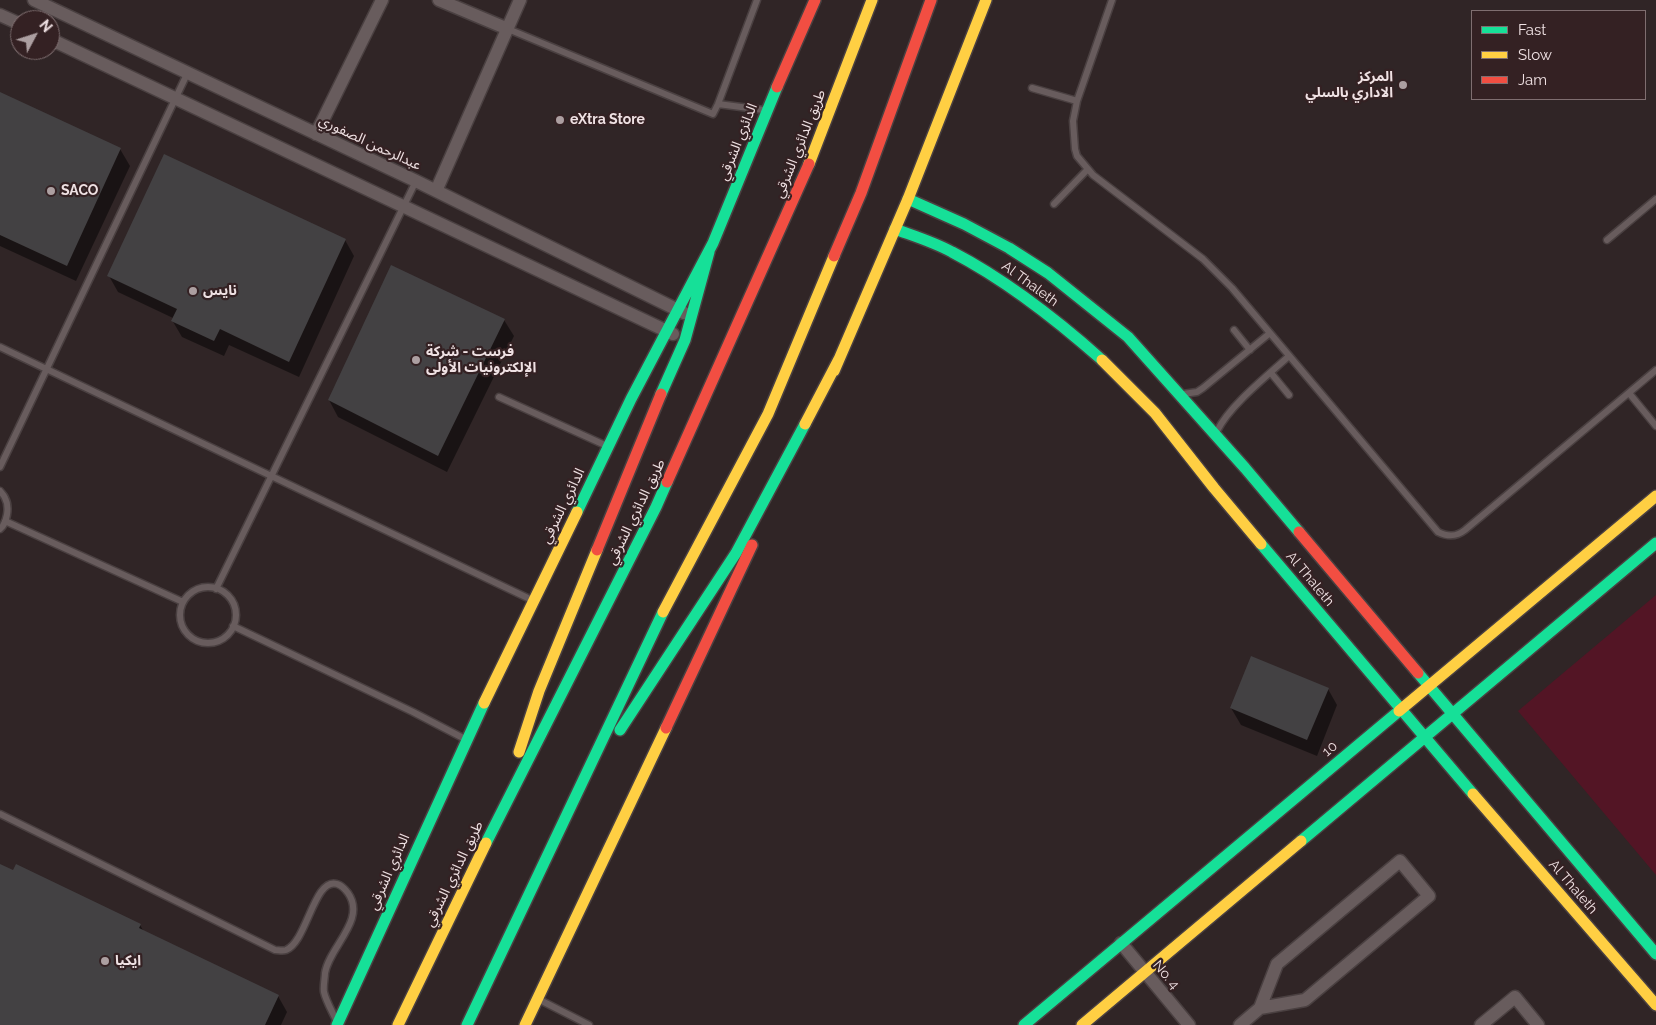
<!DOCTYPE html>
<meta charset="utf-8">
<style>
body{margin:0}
#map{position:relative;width:1656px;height:1025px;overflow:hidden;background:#302526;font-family:Raleway,sans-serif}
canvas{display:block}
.legend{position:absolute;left:1471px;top:10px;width:175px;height:90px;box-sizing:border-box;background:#342123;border:1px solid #7f6e70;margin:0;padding:6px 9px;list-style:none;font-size:15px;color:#efe1e3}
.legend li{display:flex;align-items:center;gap:10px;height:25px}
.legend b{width:25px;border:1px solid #7f6e70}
.north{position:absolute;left:10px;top:10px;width:50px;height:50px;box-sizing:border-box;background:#342123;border:1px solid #7f6e70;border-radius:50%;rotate:50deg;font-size:14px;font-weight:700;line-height:20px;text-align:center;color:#efe1e3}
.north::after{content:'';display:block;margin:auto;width:18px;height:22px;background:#ac9fa1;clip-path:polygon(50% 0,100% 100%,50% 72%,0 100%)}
</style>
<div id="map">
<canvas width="1656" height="1025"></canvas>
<ul class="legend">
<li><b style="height:6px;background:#16e098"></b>Fast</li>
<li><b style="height:6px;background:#ffcf43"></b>Slow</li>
<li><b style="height:6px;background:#f24e42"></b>Jam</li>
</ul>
<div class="north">N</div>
</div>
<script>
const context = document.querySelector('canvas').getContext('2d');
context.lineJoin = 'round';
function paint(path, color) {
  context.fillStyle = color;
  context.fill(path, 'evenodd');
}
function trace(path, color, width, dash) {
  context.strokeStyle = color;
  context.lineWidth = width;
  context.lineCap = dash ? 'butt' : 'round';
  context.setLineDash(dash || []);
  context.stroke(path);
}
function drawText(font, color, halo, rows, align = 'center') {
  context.font = font + ' Raleway,"Noto Sans Arabic",sans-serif';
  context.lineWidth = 4.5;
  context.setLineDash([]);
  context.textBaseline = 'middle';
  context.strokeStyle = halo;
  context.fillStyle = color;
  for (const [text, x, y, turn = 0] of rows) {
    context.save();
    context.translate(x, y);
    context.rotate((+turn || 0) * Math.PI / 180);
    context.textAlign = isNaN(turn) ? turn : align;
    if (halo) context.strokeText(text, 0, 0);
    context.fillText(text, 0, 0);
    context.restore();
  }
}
const green = new Path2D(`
 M 1656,595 L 1656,875 L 1518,711 Z`);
const shadow = new Path2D(`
 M 0,93 L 120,149 L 130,166 L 76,281 L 0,246 Z
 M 345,240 L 354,256 L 299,377 L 229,345 L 224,356 L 182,337 L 172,320 L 173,318 L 118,292 L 109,276 Z
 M 504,320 L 514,336 L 447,472 L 338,417 L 329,400 Z
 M 1328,689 L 1337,705 L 1317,756 L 1241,725 L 1231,708 Z
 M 0,865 L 140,925 L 144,932 L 278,996 L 287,1012 L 281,1025 L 0,1025 Z`);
const building = new Path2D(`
 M 0,92 L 121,148 L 67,266 L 0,235 Z
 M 164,154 L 346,239 L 289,362 L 220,329 L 214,341 L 171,321 L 177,309 L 107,276 Z
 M 391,265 L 505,319 L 438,456 L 328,400 Z
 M 1251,656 L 1329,688 L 1307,740 L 1230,708 Z
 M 0,864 L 13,870 L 16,864 L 141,924 L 139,928 L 279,995 L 265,1025 L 0,1025 Z`);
const lane = new Path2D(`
 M 1112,0 L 1077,101 L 1073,121 L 1075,149 L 1077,156 L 1093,175 L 1203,259 L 1232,288 L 1438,532 C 1448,537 1456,537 1465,530 L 1656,370
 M 508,29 L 713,114 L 718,104 L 757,0
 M 1032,88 L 1077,101
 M 718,104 L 764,110
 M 1054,204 L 1088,169
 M 1607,240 L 1656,199
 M 1234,330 L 1250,350
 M 0,347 L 532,600
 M 1271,373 L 1289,395
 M 1629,393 L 1656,426
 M 1183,394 L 1197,392 L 1203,388 L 1270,333
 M 499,397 L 607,446
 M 1217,431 C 1230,405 1267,376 1289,356
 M 0,467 L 188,72
 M 0,491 C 2,494 4,495 5,498 C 10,507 7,523 0,529
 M 5,521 L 183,602
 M180 615a28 28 0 1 1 56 0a28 28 0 1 1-56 0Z
 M 216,589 L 416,181
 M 233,626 L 413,712 L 465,739
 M 0,814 L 275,950 C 278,950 283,951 286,950 C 307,942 314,877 337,884 C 341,885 345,889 348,893 C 367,920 329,947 325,973 C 325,978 323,986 324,992 C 326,1001 332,1011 336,1020
 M 538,999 L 589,1025`);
const street = new Path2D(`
 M 34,0 L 416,181 L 684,313
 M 439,0 L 508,29
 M 0,15 L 20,24
 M 50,39 L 673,334
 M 316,134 L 382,0
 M 436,191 L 520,0
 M 1121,943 L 1189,1025
 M 1240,1025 L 1260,1008 L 1305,1000 L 1429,896 L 1400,861 L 1277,964 L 1260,1008
 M 1481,1025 L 1515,997 L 1538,1025`);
const fast = new Path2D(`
 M 908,199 L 964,224 L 1009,248 L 1048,273 L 1128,337 L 1245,468 L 1299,532
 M 895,229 C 914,236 934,242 952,252 C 1006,280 1057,320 1102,360
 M 661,394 L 685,340 L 709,252
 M 577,512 L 631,399 L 713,243 L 777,87
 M 1261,544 L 1473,794
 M 1418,673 L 1656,954
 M 620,730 L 736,553 L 805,424
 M 1301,841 L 1656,543
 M 486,843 L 656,507 L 667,482
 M 337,1025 L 484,703
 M 467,1025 L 663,612
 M 1024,1025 L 1399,711`);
const slow = new Path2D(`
 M 809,164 L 872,0
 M 1102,360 L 1155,413 L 1214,488 L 1261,544
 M 834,371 L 908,199 L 986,0
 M 805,424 L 839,359
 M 663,612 L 768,414 L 834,256
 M 484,703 L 577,512
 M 1399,711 L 1656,496
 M 519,752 L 539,691 L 597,550
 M 1473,794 L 1656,1005
 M 398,1025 L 486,843
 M 525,1025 L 666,728
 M 1082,1025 L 1301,841`);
const jam = new Path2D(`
 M 777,87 L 815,0
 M 834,256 L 861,193 L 931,0
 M 667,482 L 809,164
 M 1299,532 L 1418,673
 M 597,550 L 661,394
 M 666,728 L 752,545`);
const markers = [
 [1403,85,5,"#ac9fa1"],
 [560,120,5,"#ac9fa1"],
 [51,191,5,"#ac9fa1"],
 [193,291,5,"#ac9fa1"],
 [416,360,5,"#ac9fa1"],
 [105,961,5,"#ac9fa1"]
];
const poiNames = [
 ["المركز",1393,77,"right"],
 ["الاداري بالسلي",1393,93,"right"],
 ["eXtra Store",570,120],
 ["SACO",61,191],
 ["نايس",203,291],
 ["فرست - شركة",426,352],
 ["الإلكترونيات الأولى",426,368],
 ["ايكيا",115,961]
];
const streetNames = [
 ["الدائري الشرقي",738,142,-68],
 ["عبدالرحمن الصفوري",370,143,25],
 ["طريق الدائري الشرقي",800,144,-68],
 ["Al Thaleth",1030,284,36],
 ["الدائري الشرقي",563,506,-64],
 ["طريق الدائري الشرقي",636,512,-64],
 ["Al Thaleth",1310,579,50],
 ["10",1330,749,-40],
 ["الدائري الشرقي",389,872,-66],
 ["طريق الدائري الشرقي",454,874,-64],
 ["Al Thaleth",1573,887,49],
 ["No. 4",1166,975,50]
];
paint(green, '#531525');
paint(shadow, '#0007');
paint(building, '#434143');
trace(lane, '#4a4041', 9);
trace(street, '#4a4041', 15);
trace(fast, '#4a4041', 14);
trace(slow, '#4a4041', 14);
trace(jam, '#4a4041', 14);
trace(lane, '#685c5d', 6);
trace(street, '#685c5d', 12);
trace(fast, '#16e098', 11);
trace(slow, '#ffcf43', 11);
trace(jam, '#f24e42', 11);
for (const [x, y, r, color] of markers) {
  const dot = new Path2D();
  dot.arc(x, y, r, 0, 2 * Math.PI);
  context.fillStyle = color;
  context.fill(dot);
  trace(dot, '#342123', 2);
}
drawText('bold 14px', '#efe1e3', '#342123', poiNames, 'left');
drawText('14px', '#efe1e3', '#342123', streetNames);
</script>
